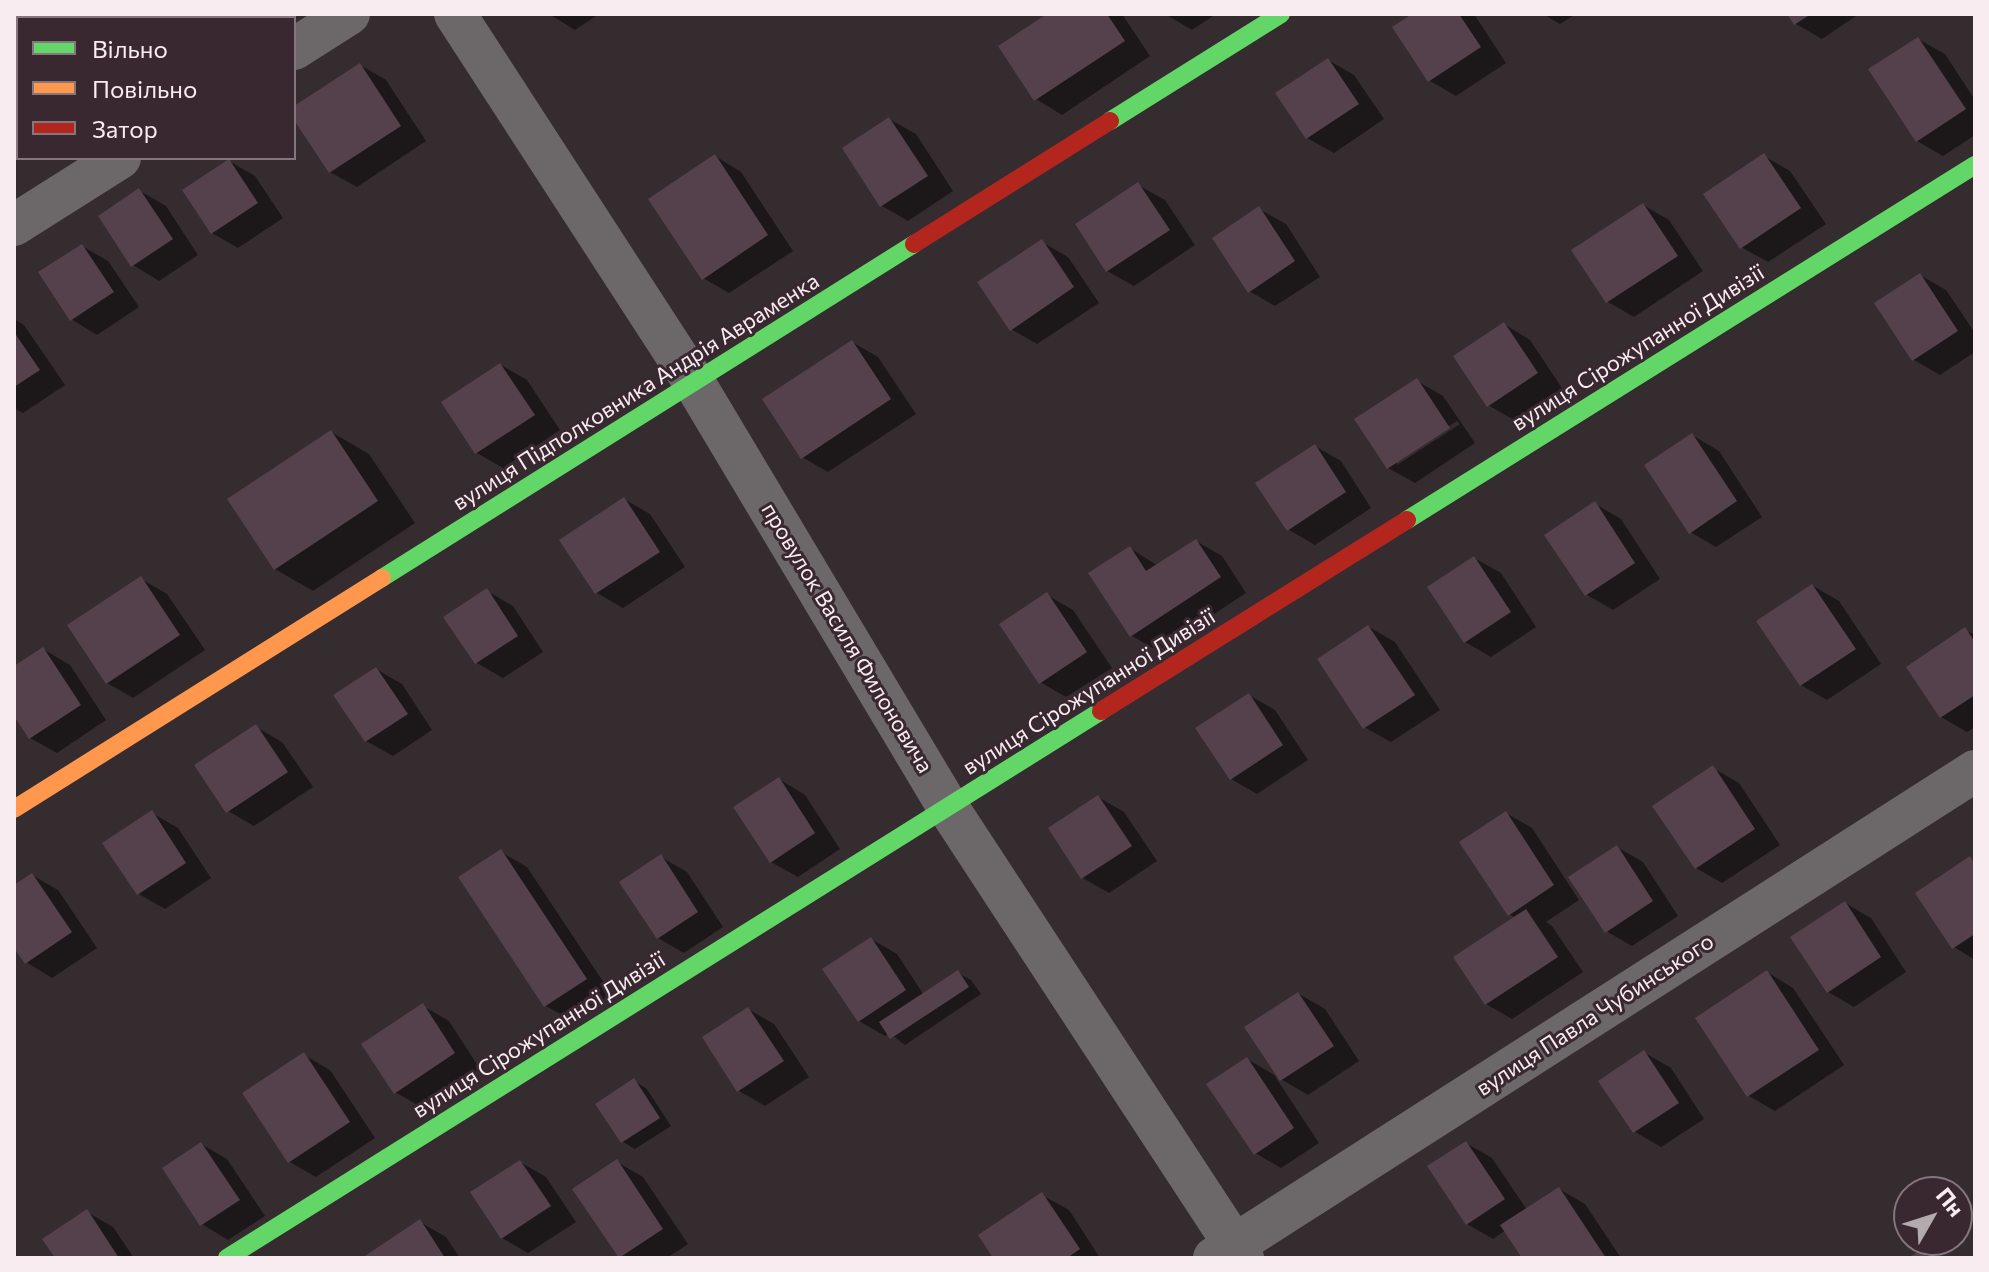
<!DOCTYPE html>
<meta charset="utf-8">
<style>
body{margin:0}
#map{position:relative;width:1989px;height:1272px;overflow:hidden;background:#352c30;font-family:Commissioner,sans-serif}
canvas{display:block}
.frame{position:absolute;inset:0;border:16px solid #f8ecf1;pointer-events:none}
.legend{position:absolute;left:16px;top:16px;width:280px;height:144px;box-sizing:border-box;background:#392830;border:2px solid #85767d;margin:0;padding:10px 14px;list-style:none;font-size:24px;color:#f8ecf1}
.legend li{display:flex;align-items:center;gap:16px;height:40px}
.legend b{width:40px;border:2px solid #85767d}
.north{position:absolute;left:1893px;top:1176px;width:80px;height:80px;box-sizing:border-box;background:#392830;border:2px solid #85767d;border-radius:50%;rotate:51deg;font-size:22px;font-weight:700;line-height:32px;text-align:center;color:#f8ecf1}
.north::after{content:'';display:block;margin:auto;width:28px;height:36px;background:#b4a9ad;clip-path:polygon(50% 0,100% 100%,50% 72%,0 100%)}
</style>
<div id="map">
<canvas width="1989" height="1272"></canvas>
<div class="frame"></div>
<ul class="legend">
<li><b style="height:10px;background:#63d668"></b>Вільно</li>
<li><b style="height:10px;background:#ff974d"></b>Повільно</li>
<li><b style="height:10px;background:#b3261e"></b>Затор</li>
</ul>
<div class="north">Пн</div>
</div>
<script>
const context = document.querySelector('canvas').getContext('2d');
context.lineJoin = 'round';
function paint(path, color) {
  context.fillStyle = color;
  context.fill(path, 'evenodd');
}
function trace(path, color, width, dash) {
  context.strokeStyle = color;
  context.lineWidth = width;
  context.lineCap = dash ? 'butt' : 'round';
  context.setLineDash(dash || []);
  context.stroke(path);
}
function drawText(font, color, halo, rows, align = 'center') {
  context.font = font + ' Commissioner,sans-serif';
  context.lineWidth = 6;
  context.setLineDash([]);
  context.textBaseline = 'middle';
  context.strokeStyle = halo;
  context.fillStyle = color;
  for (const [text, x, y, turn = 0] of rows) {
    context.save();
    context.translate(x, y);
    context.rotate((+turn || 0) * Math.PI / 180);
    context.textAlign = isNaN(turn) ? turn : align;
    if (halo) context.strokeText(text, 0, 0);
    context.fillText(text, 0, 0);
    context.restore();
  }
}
const shadow = new Path2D(`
 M 50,14 L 72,14 L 66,18 Z
 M 549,14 L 599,14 L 575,30 Z
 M 1050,14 L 1122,14 L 1150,56 L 1062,115 L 1036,99 Z
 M 1165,14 L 1216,14 L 1192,30 Z
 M 1415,14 L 1474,14 L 1506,63 L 1456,96 L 1430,81 Z
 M 1543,14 L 1576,14 L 1560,24 Z
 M 1789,14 L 1859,14 L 1822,39 L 1796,24 Z
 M 1918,39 L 1945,54 L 1975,100 L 1975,135 L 1943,156 L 1917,141 Z
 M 1328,60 L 1354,75 L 1384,119 L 1334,153 L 1307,138 Z
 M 360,65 L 386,80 L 426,141 L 357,187 L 330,172 L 294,117 L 294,109 Z
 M 889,119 L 916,134 L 953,191 L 908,221 L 882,206 L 845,149 Z
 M 715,156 L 741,172 L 793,251 L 729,293 L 703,278 Z
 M 1764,156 L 1790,171 L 1826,224 L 1768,262 L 1741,247 Z
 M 229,161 L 255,176 L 283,218 L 238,248 L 212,233 Z
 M 1138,185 L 1165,200 L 1195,245 L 1134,286 L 1107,271 Z
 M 140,191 L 166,206 L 198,255 L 159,281 L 133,265 Z
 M 1643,205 L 1669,220 L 1703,271 L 1634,317 L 1608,302 Z
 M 1259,209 L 1286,224 L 1320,277 L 1275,306 L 1249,291 Z
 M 1042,242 L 1068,257 L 1099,303 L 1037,344 L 1011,329 Z
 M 82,246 L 108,261 L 139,307 L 97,335 L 71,319 Z
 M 1920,275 L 1946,290 L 1975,333 L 1975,352 L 1940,375 L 1914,360 L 1877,304 Z
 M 14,319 L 24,325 L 65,385 L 23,413 L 14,408 Z
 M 1504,324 L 1530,340 L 1562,388 L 1514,420 L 1488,405 Z
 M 852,342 L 878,357 L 916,414 L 828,472 L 802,457 Z
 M 501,365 L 527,380 L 560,430 L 503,468 L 477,453 L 443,403 Z
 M 1417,381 L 1443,396 L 1475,443 L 1415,483 L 1388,468 ZM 1457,421 L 1460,424 L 1397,465 L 1397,460 Z
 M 331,432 L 369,454 L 415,523 L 313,591 L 275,569 Z
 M 1692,435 L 1719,451 L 1762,517 L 1716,547 L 1690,532 Z
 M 1315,446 L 1341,461 L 1371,508 L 1315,545 L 1289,530 L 1258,484 Z
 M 624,499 L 650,514 L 685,567 L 623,608 L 597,593 Z
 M 1595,504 L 1621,519 L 1660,579 L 1613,610 L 1587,595 Z
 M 1196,541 L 1222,556 L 1246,593 L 1158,651 L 1132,636 L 1091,574 L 1130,548 L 1158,566 Z
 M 1474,558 L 1501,573 L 1536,627 L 1491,657 L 1465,642 Z
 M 141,579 L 167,594 L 205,650 L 133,698 L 107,683 Z
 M 1813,586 L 1839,601 L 1881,664 L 1827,700 L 1801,685 Z
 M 487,591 L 513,606 L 543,652 L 503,678 L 477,663 Z
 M 1047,595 L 1073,610 L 1112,668 L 1066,697 L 1040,682 Z
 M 1369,627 L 1395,642 L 1440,710 L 1391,742 L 1364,727 Z
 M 1965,630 L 1975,635 L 1975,727 L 1967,732 L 1941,717 Z
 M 43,649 L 70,665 L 106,720 L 57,753 L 30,738 L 14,713 L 14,669 Z
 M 376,669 L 402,684 L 432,730 L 393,756 L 366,741 Z
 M 1249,695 L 1275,710 L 1308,760 L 1257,794 L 1231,779 Z
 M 256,727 L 282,742 L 313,787 L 254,826 L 228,811 Z
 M 1713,768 L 1739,783 L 1780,845 L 1722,883 L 1696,868 Z
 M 779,779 L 805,795 L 840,849 L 798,877 L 771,862 Z
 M 1098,797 L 1124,812 L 1157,861 L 1109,893 L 1083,878 L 1050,829 Z
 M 152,813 L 178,828 L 211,878 L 165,909 L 139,894 Z
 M 1506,813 L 1532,828 L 1579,900 L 1546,922 L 1552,926 L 1583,972 L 1512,1019 L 1486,1004 L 1516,918 L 1509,914 Z
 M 1617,847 L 1643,862 L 1678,916 L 1632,946 L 1606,931 Z
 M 501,852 L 527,867 L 612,995 L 572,1021 L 546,1006 Z
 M 661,857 L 687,872 L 723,927 L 684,953 L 658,938 Z
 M 1970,859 L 1975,861 L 1975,960 L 1954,947 Z
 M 32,875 L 58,890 L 97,948 L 52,978 L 26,962 L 14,944 L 14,887 Z
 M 1845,903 L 1871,918 L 1906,972 L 1854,1007 L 1828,992 Z
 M 871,939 L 897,954 L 924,995 L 958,973 L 971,980 L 981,994 L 905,1045 L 889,1033 L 885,1036 L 859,1021 Z
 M 1767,972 L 1793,988 L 1844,1065 L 1775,1111 L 1749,1096 Z
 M 1299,994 L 1325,1009 L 1359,1061 L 1308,1095 L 1274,1075 L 1319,1143 L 1281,1168 L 1255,1153 L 1247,1059 L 1281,1079 Z
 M 423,1006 L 449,1021 L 480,1069 L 421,1107 L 395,1092 Z
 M 748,1009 L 774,1024 L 809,1077 L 765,1106 L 739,1091 Z
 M 1645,1053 L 1671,1068 L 1704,1119 L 1661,1147 L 1635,1132 Z
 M 304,1055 L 330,1070 L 375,1138 L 316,1177 L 290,1162 Z
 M 634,1081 L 646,1088 L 671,1126 L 635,1149 L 623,1142 Z
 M 1466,1143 L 1492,1158 L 1527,1210 L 1559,1189 L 1585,1204 L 1621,1258 L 1524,1258 L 1506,1230 L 1493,1239 L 1467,1224 Z
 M 201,1144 L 227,1159 L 265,1216 L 228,1240 L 202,1224 Z
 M 520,1162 L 546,1177 L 576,1222 L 528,1253 L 502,1238 Z
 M 617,1162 L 643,1177 L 688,1244 L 667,1258 L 619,1257 Z
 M 1042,1195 L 1069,1210 L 1100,1258 L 996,1258 Z
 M 87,1212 L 113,1227 L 134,1258 L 58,1258 Z
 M 420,1222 L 446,1237 L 460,1258 L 365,1258 Z`);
const building = new Path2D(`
 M 1047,14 L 1107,14 L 1125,41 L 1034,101 L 998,46 Z
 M 1412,14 L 1459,14 L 1481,47 L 1428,82 L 1392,27 Z
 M 1787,14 L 1811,14 L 1794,25 Z
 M 1918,37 L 1966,109 L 1916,142 L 1868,69 Z
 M 1328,58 L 1359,104 L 1306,139 L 1275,93 Z
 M 360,63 L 401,126 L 329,173 L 294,120 L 294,106 Z
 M 889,117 L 928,176 L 880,207 L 842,148 Z
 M 1764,153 L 1801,208 L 1740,249 L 1703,194 Z
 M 715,154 L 768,235 L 702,280 L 648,199 Z
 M 229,159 L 258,203 L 211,234 L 182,190 Z
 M 1138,182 L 1170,230 L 1106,272 L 1075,224 Z
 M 139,188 L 173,239 L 131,267 L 98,216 Z
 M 1643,203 L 1678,256 L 1606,303 L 1571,250 Z
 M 1259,206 L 1295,261 L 1248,293 L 1212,238 Z
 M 1042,239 L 1074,287 L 1010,331 L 977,282 Z
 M 82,244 L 114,292 L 70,321 L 38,272 Z
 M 1920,273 L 1958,331 L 1912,361 L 1874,303 Z
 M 1504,322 L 1538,373 L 1487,407 L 1453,356 Z
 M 14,332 L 40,370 L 14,387 Z
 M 852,340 L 891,399 L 801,459 L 762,399 Z
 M 500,363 L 535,415 L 475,454 L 441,402 Z
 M 1417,378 L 1450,428 L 1387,469 L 1354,419 Z
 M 331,430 L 378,501 L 274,570 L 227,499 Z
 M 1692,433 L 1737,501 L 1689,534 L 1644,465 Z
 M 1315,444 L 1346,492 L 1287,531 L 1255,483 Z
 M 624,497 L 660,552 L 595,594 L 559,540 Z
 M 1595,501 L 1635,563 L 1585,596 L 1544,535 Z
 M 1196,539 L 1221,577 L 1130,637 L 1088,573 L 1130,546 L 1146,571 Z
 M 1474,556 L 1511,612 L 1464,643 L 1427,587 Z
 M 141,576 L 180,635 L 106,684 L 67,625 Z
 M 1812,584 L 1856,649 L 1800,686 L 1756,621 Z
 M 487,588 L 518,636 L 475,664 L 443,617 Z
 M 1047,592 L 1087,652 L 1039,684 L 999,624 Z
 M 1368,625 L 1415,695 L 1363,729 L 1317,659 Z
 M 1965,627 L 1975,642 L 1975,695 L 1940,718 L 1906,667 Z
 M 43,647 L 81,705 L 29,739 L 14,716 L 14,666 Z
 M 376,667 L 408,714 L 365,742 L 333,695 Z
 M 1249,693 L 1283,745 L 1230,780 L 1195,728 Z
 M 256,724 L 288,772 L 226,813 L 194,765 Z
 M 1713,765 L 1755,829 L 1695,869 L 1652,806 Z
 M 779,777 L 815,833 L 770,863 L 733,807 Z
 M 1098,795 L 1132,846 L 1081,879 L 1048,828 Z
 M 152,810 L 186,863 L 137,895 L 102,843 Z
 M 1506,811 L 1554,885 L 1508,916 L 1459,842 Z
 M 1617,845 L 1653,901 L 1605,933 L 1568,877 Z
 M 501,849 L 587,979 L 544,1007 L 458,877 Z
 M 661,854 L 698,912 L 657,939 L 619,882 Z
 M 1970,856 L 1975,864 L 1975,934 L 1952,949 L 1915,893 Z
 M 32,873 L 72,932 L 25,964 L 14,948 L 14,885 Z
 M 1845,901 L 1881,957 L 1827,993 L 1790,937 Z
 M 1526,909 L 1558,957 L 1485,1005 L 1453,957 Z
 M 871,937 L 906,990 L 858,1022 L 822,969 Z
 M 958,970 L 969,987 L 890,1039 L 879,1022 Z
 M 1767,970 L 1819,1050 L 1747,1097 L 1695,1018 Z
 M 1298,992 L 1334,1046 L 1280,1081 L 1244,1027 Z
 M 423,1003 L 455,1053 L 394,1094 L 361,1044 Z
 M 748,1007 L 784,1061 L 737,1092 L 702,1037 Z
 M 1644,1050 L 1679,1103 L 1633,1133 L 1598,1081 Z
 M 304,1052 L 350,1122 L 288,1163 L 242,1093 Z
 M 1247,1057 L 1294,1128 L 1254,1155 L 1206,1084 Z
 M 634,1078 L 660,1118 L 621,1143 L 595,1104 Z
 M 1466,1141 L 1505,1199 L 1466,1225 L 1427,1166 Z
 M 201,1142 L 240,1200 L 200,1226 L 162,1168 Z
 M 617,1159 L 663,1229 L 619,1258 L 572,1189 Z
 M 520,1160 L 551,1206 L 501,1239 L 470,1192 Z
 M 1559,1187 L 1606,1258 L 1522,1258 L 1500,1225 Z
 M 1042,1192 L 1080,1249 L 1067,1258 L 993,1258 L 978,1235 Z
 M 87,1209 L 119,1258 L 55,1258 L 42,1239 Z
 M 420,1219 L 445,1258 L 362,1258 Z
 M 1922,1249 L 1928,1258 L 1908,1258 Z`);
const street = new Path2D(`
 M 455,14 L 695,384 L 949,809 L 1243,1258
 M 294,49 L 349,14
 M 14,225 L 120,158
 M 1214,1258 L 1975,771`);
const fast = new Path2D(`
 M 1110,121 L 1281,14
 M 1407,520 L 1975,165
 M 382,578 L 914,244
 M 227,1258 L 1101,711`);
const slow = new Path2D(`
 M 14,809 L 382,578`);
const jam = new Path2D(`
 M 914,244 L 1110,121
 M 1101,711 L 1407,520`);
const streetNames = [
 ["вулиця Сірожупанної Дивізії",1638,348,-32],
 ["вулиця Підполковника Андрія Авраменка",636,392,-32],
 ["провулок Василя Филоновича",847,638,59],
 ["вулиця Сірожупанної Дивізії",1089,692,-32],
 ["вулиця Павла Чубинського",1595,1015,-33],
 ["вулиця Сірожупанної Дивізії",539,1035,-32]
];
paint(shadow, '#0007');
paint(building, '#55414b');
trace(street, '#6c6769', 42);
trace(fast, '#63d668', 18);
trace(slow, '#ff974d', 18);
trace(jam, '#b3261e', 18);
drawText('22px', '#f8ecf1', '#392830', streetNames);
</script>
